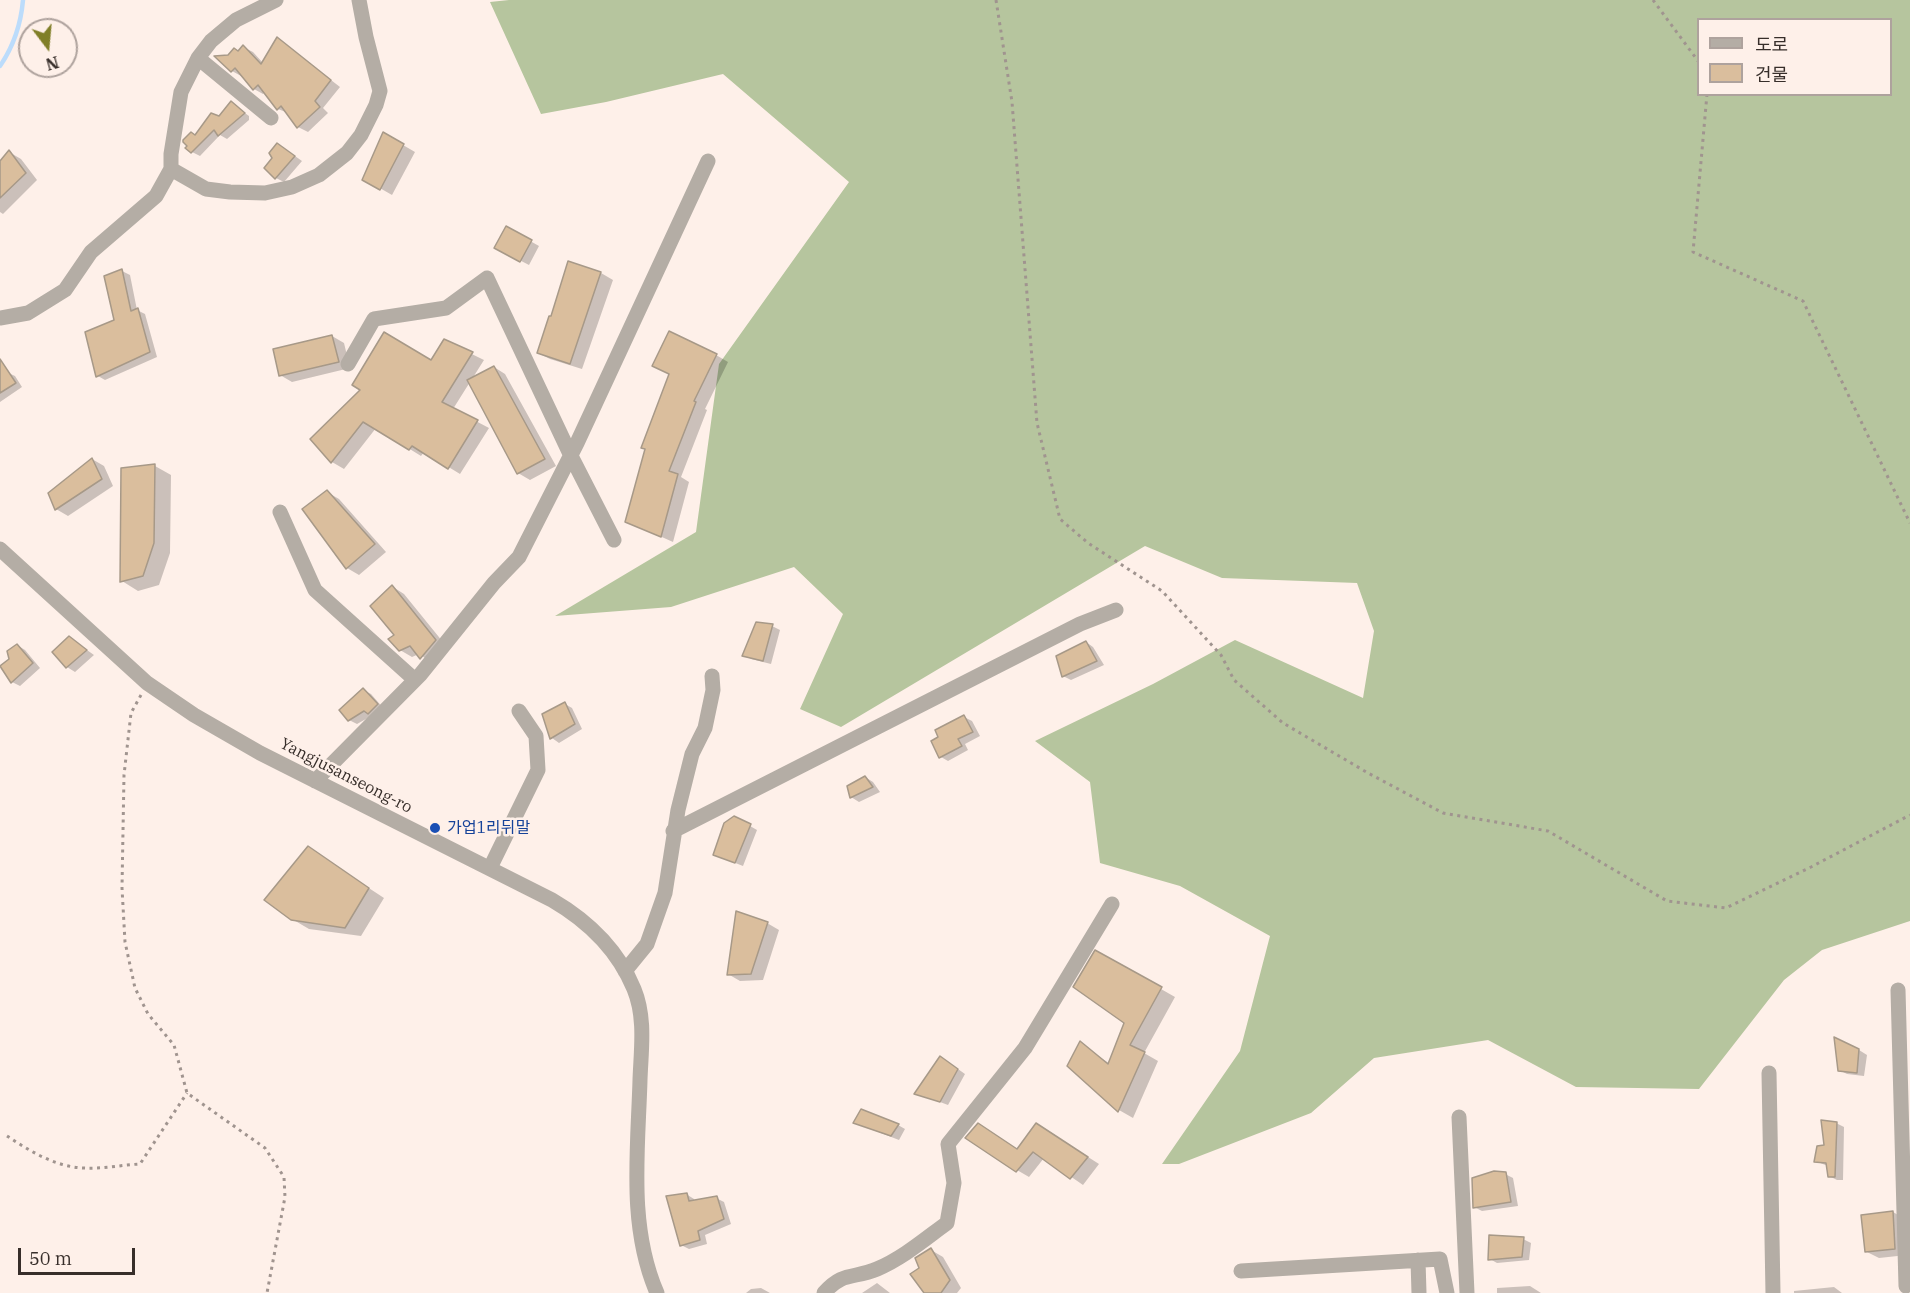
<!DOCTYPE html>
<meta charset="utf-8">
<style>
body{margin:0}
#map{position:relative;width:1910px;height:1293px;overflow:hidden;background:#fef0e9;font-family:"IBM Plex Serif","Noto Sans KR",serif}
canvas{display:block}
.legend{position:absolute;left:1697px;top:18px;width:195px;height:78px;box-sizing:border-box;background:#fef0e9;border:2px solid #aea29d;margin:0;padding:8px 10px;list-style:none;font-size:18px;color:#372e2a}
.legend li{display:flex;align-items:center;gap:12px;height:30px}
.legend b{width:30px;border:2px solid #aea29d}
.north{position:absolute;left:18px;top:18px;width:60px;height:60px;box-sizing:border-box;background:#fef0e9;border:2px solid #aea29d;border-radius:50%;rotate:164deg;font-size:16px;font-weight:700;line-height:24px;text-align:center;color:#372e2a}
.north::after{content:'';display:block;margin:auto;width:21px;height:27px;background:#807f28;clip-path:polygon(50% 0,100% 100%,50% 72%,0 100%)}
.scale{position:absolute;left:18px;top:1248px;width:117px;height:27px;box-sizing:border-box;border:3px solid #372e2a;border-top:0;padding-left:8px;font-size:18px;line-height:21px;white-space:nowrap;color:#372e2a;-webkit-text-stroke:4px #fef0e9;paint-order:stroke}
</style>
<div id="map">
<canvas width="1910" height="1293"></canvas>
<ul class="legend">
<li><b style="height:8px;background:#b4ada5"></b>도로</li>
<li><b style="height:16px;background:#dabe9d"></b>건물</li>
</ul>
<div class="north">N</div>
<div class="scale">50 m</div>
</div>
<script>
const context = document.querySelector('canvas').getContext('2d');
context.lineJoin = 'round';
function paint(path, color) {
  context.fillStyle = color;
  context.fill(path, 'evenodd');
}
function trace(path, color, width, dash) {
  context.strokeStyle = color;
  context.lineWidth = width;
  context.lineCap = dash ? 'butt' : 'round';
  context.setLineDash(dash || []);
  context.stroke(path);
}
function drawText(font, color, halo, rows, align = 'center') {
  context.font = font + ' "IBM Plex Serif","Noto Sans KR",serif';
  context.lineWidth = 5;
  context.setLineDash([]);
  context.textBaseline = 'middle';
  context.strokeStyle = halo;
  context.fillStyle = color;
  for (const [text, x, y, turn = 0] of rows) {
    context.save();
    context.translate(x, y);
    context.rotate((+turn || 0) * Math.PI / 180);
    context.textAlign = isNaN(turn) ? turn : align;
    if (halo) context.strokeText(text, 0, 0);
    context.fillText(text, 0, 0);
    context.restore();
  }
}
const forest = new Path2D(`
 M 509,0 L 1910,0 L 1910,921 L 1822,950 L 1784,980 L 1699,1089 L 1576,1087 L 1488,1040 L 1374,1058 L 1311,1113 L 1179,1164 L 1162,1164 L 1240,1051 L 1270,936 L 1180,886 L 1100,863 L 1090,782 L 1035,741 L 1153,684 L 1235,640 L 1363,698 L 1374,631 L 1357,583 L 1222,578 L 1145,546 L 841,727 L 800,709 L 843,614 L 794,567 L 671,607 L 555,616 L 696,532 L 719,364 L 849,182 L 723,74 L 606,102 L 541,114 L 490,2 ZM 1698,20 L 1890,20 L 1890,94 L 1698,94 Z`);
const shadow = new Path2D(`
 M 278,39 L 340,87 L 323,108 L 328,113 L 308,132 L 298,127 L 288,113 L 278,109 L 265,92 L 263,94 L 254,89 L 243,75 L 241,76 L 232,71 L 228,56 L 239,53 L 243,47 L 253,52 L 263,63 Z
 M 231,103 L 249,116 L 249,120 L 227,139 L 220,135 L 200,156 L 192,152 L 196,136 L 219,118 Z
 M 384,134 L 415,152 L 392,195 L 364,179 Z
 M 285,149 L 302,161 L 284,182 L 276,178 L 266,168 L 274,158 Z
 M 9,152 L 21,159 L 37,180 L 3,214 L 0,212 L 0,163 Z
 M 507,228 L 539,246 L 529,265 L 496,248 Z
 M 569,263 L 601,273 L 613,280 L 582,369 L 550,359 L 538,353 L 552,318 Z
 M 122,271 L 130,275 L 137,310 L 145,314 L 157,357 L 105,380 L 98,376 L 116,321 Z
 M 332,336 L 344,343 L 350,368 L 292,382 L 280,375 Z
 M 445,341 L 484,360 L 472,379 L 494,367 L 505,374 L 556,466 L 530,480 L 518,473 L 470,382 L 453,409 L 489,428 L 460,474 L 424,452 L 421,456 L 376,428 L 344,469 L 332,462 L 312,439 L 431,362 Z
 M 716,355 L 728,362 L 705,409 L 707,410 L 681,477 L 689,482 L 673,542 L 626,521 L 671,375 Z
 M 0,369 L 15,376 L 22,387 L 0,402 Z
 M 92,459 L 104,466 L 113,486 L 68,516 L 56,509 Z
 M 155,466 L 171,475 L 170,553 L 159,585 L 138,591 L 122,581 Z
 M 327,492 L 339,499 L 386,552 L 359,575 L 347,568 Z
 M 393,587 L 404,594 L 447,647 L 434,664 L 419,654 L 412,657 L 400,650 L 396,635 Z
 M 772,626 L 780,630 L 771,664 L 751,659 L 744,655 Z
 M 1086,642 L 1093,647 L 1104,665 L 1071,680 L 1063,676 Z
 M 77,643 L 94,655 L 75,672 L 67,667 L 54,652 Z
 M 17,645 L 25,650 L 40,668 L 20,686 L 12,682 L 1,668 L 11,660 Z
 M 363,690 L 371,694 L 384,709 L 357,724 L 349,720 Z
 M 565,704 L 572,708 L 582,729 L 559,743 L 552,738 L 544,715 Z
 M 964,717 L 972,721 L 980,736 L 965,744 L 968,750 L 948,761 L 941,757 Z
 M 865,777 L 873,782 L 880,792 L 859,802 L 851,797 Z
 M 750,826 L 757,830 L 743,866 L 715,855 Z
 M 308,848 L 384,898 L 361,936 L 309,929 L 292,919 Z
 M 767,923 L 779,930 L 763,980 L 740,981 L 728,974 Z
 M 1096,952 L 1175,997 L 1144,1053 L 1158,1061 L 1133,1118 L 1119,1110 L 1069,1066 L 1080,1043 L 1110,1064 L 1126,1023 Z
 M 1859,1050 L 1867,1055 L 1864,1076 L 1847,1074 L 1839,1070 Z
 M 948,1062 L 965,1074 L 948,1105 L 916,1093 Z
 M 855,1123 L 898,1125 L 905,1129 L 899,1140 Z
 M 1836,1123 L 1844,1127 L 1843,1180 L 1837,1180 L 1829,1176 L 1828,1166 L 1815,1161 L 1826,1147 Z
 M 1049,1132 L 1099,1164 L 1083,1185 L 1044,1158 L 1029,1177 L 1017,1170 L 1018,1150 Z
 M 1505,1174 L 1513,1178 L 1518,1206 L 1482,1211 L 1474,1207 Z
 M 686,1194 L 694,1199 L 695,1201 L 716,1198 L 724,1202 L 731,1224 L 705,1235 L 707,1244 L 689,1249 L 681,1245 Z
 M 1893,1212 L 1905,1219 L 1907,1255 L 1879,1258 L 1867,1252 Z
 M 1523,1239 L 1531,1243 L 1529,1260 L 1497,1263 L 1490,1259 Z
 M 931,1250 L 943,1257 L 961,1288 L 957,1293 L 926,1293 Z
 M 877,1283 L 890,1293 L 862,1293 Z
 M 1530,1286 L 1541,1293 L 1497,1293 L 1497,1288 Z
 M 1834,1287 L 1842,1293 L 1794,1293 L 1794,1291 Z
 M 761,1288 L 770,1293 L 746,1293 L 751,1289 Z`);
const stream = new Path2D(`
 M 0,66 C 13,47 21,23 23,0`);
const building = new Path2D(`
 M 277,37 L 331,80 L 315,101 L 320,107 L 297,128 L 281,106 L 277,110 L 258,85 L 253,90 L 235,68 L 231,72 L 214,56 L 228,55 L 234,48 L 238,51 L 243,45 L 261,64 Z
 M 231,101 L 245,113 L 218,136 L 214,130 L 191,153 L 185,148 L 187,146 L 183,142 L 183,140 L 191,132 L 195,135 L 211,113 L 219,116 Z
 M 383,132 L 404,144 L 380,190 L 362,180 Z
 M 277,143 L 295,156 L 275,179 L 264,168 L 272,158 L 269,153 Z
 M 9,150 L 26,173 L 0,198 L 0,161 Z
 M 506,226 L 532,240 L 520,262 L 494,248 Z
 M 568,261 L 601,272 L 570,364 L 537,353 L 549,316 L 551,316 Z
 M 122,269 L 131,311 L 138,308 L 150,352 L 96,377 L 85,332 L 114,320 L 104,276 Z
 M 669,331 L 717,354 L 694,401 L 696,402 L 669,471 L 678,474 L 661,537 L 625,522 L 645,449 L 641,448 L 669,374 L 652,366 Z
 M 384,332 L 431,360 L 444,339 L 473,352 L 442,402 L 478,420 L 448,469 L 412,446 L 409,450 L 363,422 L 331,463 L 310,439 L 360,390 L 352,385 Z
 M 332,335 L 339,362 L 279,376 L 273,349 Z
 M 0,359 L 16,383 L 0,393 Z
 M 494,366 L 545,459 L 517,474 L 467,380 Z
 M 92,458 L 102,479 L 55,510 L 48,493 Z
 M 155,464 L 154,543 L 143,576 L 120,582 L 121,468 Z
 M 327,490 L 375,544 L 346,569 L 302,509 Z
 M 392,585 L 436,640 L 420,659 L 410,646 L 399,651 L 388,639 L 394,635 L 370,606 Z
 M 756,622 L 773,624 L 763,661 L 742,656 Z
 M 69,636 L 87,650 L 66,668 L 52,652 Z
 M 1086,641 L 1097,661 L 1062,677 L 1056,656 Z
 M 17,644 L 33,663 L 11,683 L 0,666 L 9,659 L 7,651 Z
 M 363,688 L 378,704 L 368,714 L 364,711 L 348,721 L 339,710 Z
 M 565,702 L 575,724 L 550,739 L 542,714 Z
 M 964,715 L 973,732 L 958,739 L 962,746 L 939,758 L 931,741 L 938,737 L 935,730 Z
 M 865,776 L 873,787 L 850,798 L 847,786 Z
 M 734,816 L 751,824 L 735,863 L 713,855 L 724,823 Z
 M 308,846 L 369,888 L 345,928 L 291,920 L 264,900 Z
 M 736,911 L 768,922 L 751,974 L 727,975 Z
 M 1095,950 L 1162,987 L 1130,1045 L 1145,1052 L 1118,1112 L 1067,1066 L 1080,1041 L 1108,1064 L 1124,1023 L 1073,987 Z
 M 1834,1037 L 1859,1049 L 1857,1073 L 1838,1071 Z
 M 940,1056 L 958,1069 L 940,1102 L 914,1094 Z
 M 861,1109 L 899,1124 L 891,1136 L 853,1123 Z
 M 1821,1120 L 1837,1122 L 1835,1177 L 1828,1177 L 1826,1163 L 1814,1162 L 1817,1146 L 1824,1145 Z
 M 978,1123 L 1017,1149 L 1036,1123 L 1088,1157 L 1070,1179 L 1033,1152 L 1016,1172 L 965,1138 Z
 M 1494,1171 L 1506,1172 L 1511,1202 L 1473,1208 L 1472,1178 Z
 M 687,1193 L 689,1201 L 717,1196 L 724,1219 L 698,1231 L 700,1240 L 680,1246 L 666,1196 Z
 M 1893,1211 L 1895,1249 L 1865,1252 L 1861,1215 Z
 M 1489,1235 L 1524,1237 L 1522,1257 L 1488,1260 Z
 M 931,1248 L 950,1280 L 941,1293 L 924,1293 L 910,1274 L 919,1268 L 915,1258 Z`);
const path = new Path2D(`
 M 996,0 L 1012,102 L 1037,423 L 1060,519 L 1088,543 L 1162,591 L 1221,655 L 1234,680 L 1283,723 L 1368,773 L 1443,813 L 1548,831 L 1667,901 L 1726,908 L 1811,867 L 1910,815
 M 1653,0 L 1698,61
 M 1707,94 L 1693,252 L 1803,301 L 1910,523
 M 141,695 L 131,713 L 124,775 L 122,888 L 125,942 L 135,988 L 148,1014 L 174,1045 L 187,1093 L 265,1148 L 284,1177 L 285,1197 L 267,1293
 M 7,1136 C 30,1151 55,1167 84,1168 C 102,1169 121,1165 140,1164 L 187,1093`);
const minor = new Path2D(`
 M 198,58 L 271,118
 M 171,169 L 206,189 L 230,192 L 265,193 L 292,187 L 319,175 L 347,153 L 361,135 L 376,105 L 380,91 L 366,37 L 359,0
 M 0,318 L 28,313 L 65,290 L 91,252 L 156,196 L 171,169 L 171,154 L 181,92 L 198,58 L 211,41 L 236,20 L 276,0
 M 348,364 L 374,319 L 446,308 L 487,278 L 571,456 L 614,540
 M 280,512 L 315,590 L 415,680
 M 0,549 L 147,683 L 194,715 L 260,753 L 552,900 C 588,921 618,950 634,989 C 646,1018 641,1050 640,1080 C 638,1151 628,1226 657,1293
 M 315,781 L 420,675 L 494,583 L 519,557 L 577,443 L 708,161
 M 673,831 L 1080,624 L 1116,610
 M 490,868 L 538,770 L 536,736 L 519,711
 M 625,971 L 647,944 L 665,893 L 678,810 L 692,754 L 705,728 L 713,690 L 712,676
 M 1898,990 L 1906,1286
 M 1769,1073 L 1773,1293
 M 1459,1117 L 1467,1293
 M 1418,1260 L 1419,1293
 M 1241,1271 L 1440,1259 L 1447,1293
 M 824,1293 C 843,1271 854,1279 877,1269 C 903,1258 925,1239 947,1223 L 954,1183 L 948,1144 L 1025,1048 L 1112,904`);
const markers = [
 [435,828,6,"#1a4fb4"]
];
const streetNames = [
 ["Yangjusanseong-ro",346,776,27]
];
const transitNames = [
 ["가업1리뒤말",447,828]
];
paint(forest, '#b6c59e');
paint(shadow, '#0003');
trace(stream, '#bcdcfb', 4.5);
paint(building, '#dabe9d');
trace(building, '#a79988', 1.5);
trace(path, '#a0948f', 3, [3, 4.5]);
trace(minor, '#b4ada5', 15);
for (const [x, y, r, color] of markers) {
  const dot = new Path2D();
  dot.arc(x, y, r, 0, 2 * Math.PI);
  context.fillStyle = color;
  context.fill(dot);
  trace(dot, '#fef0e9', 2);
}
drawText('16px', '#372e2a', '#fef0e9', streetNames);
drawText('16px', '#164399', '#fef0e9', transitNames, 'left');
</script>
